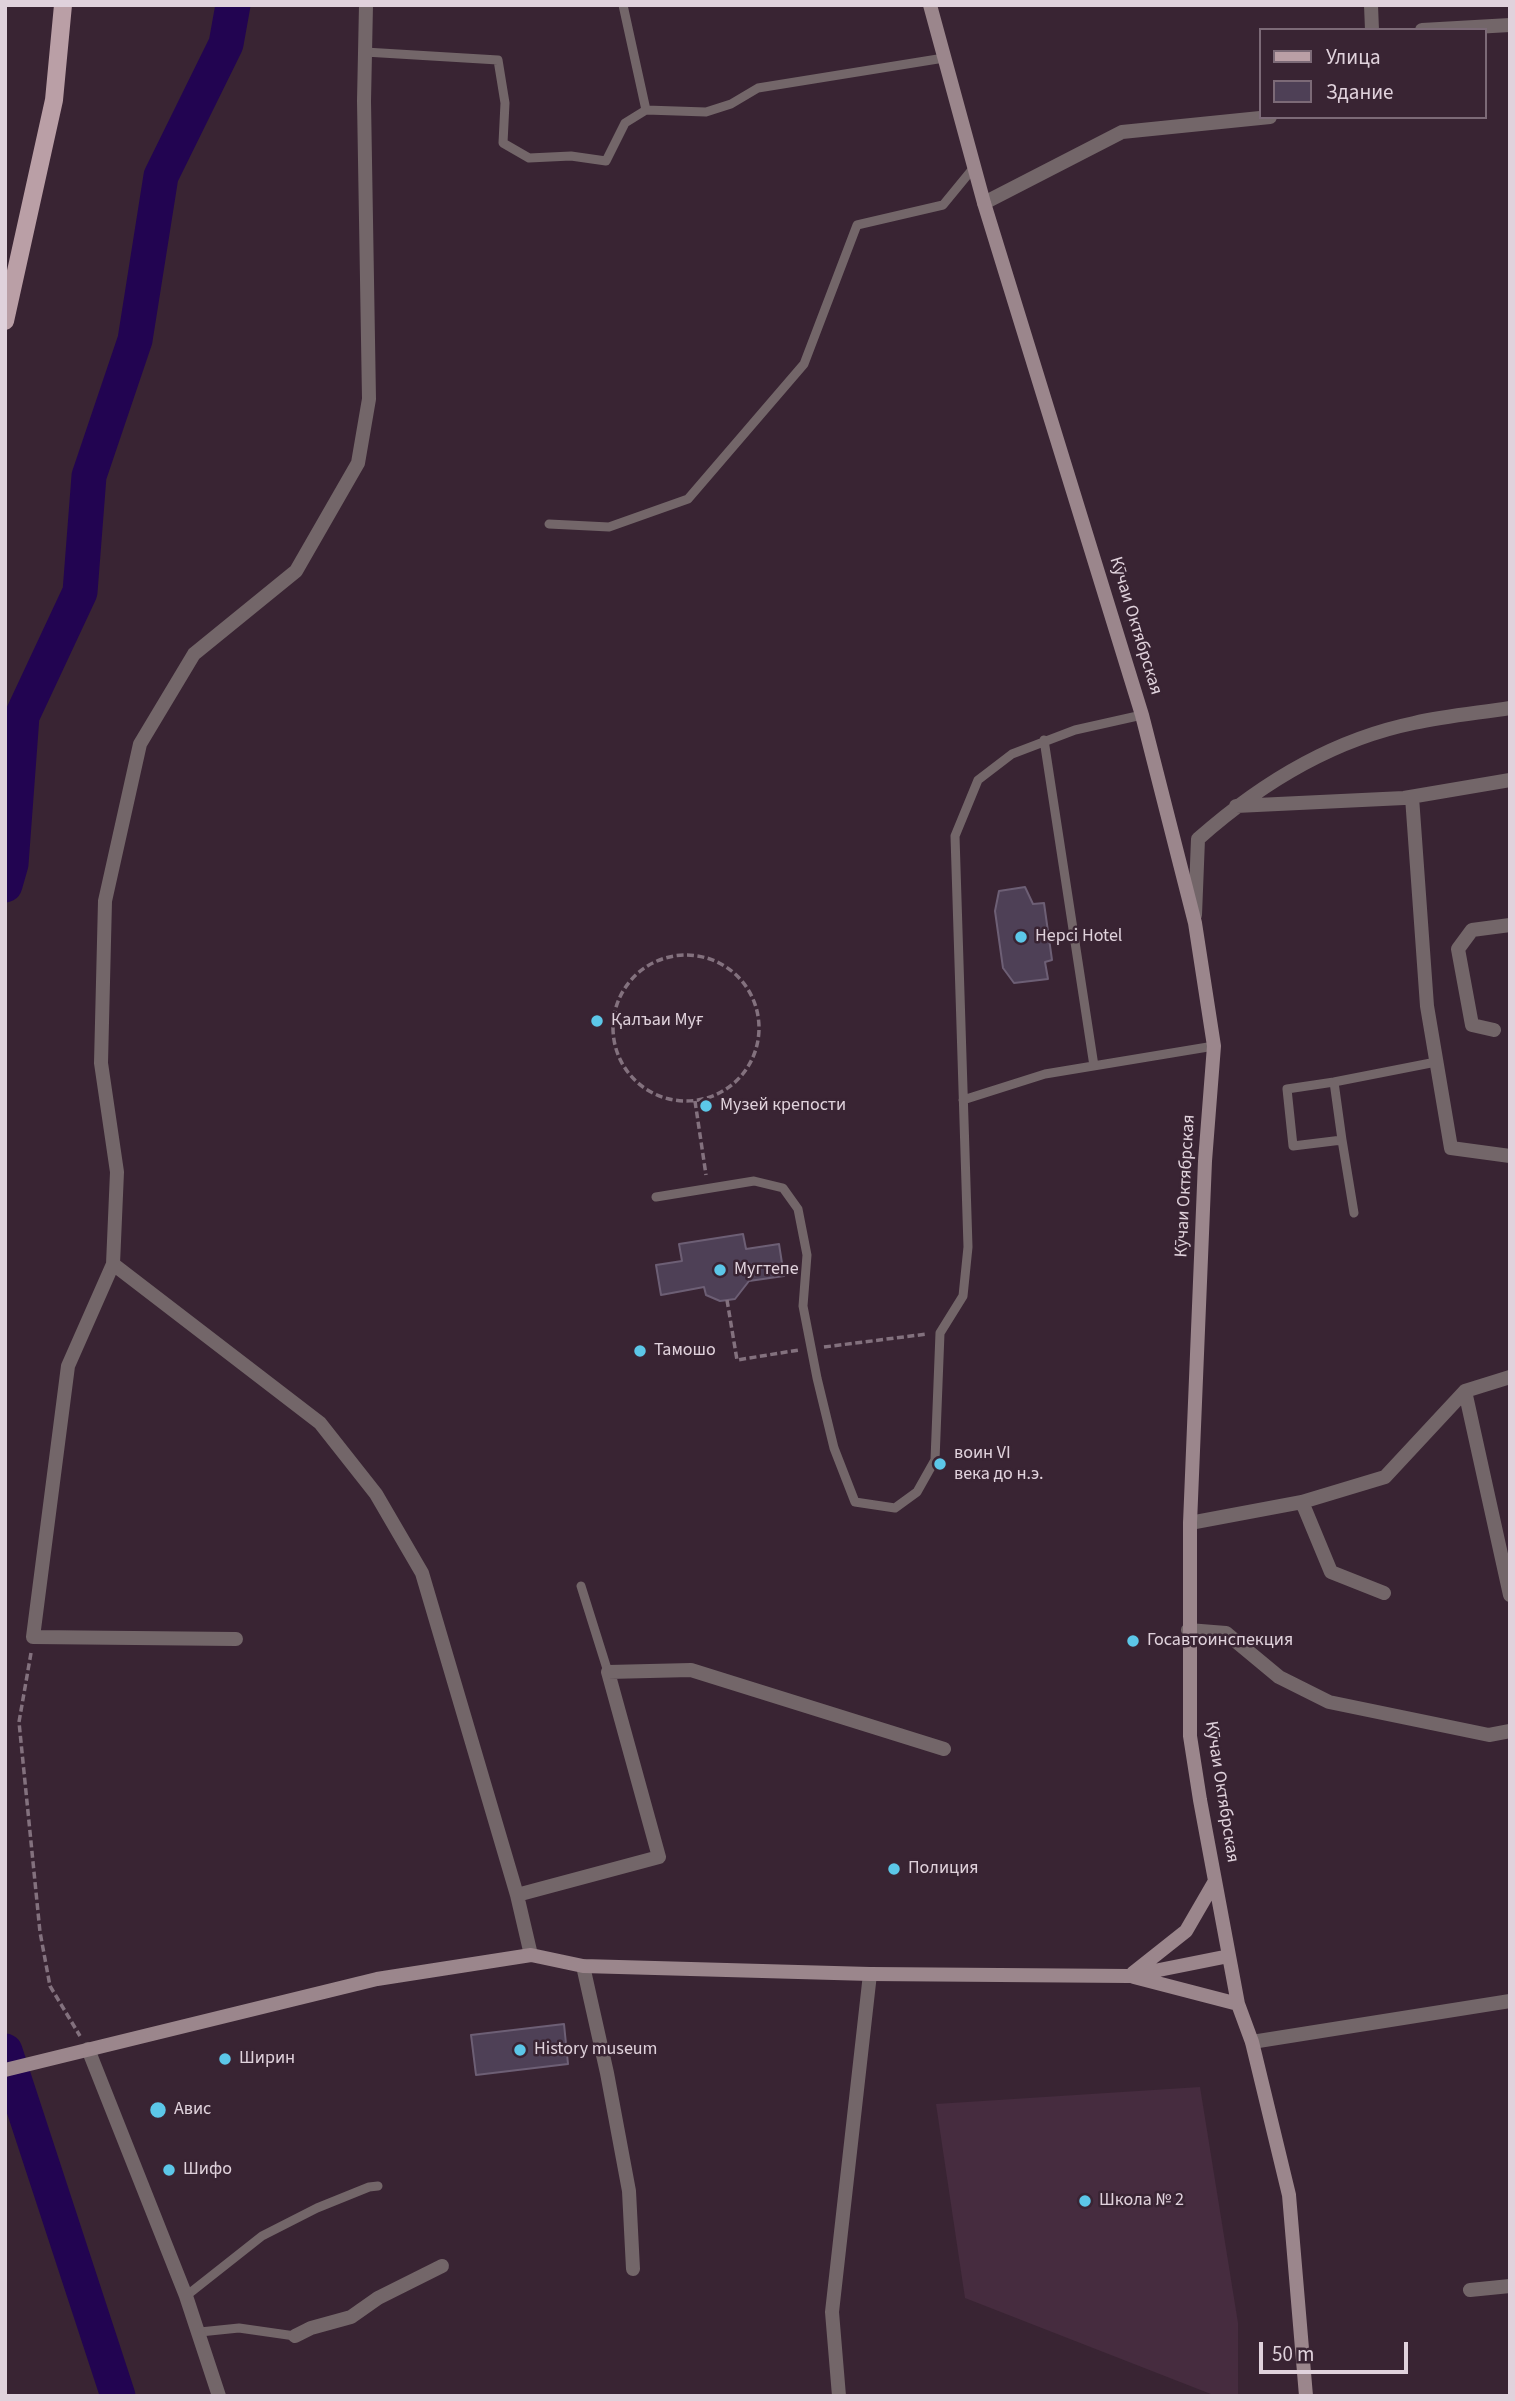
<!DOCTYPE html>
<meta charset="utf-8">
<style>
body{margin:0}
#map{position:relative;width:1515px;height:2401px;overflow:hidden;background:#392433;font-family:"Source Sans 3",sans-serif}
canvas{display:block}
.frame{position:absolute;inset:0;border:7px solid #e0d2dc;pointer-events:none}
.legend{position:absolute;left:1259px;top:28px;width:228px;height:91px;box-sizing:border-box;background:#392433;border:2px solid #7c6a77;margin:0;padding:9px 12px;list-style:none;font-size:21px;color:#e0d2dc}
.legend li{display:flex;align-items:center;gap:14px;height:35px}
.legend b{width:35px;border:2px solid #7c6a77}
.scale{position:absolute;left:1259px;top:2342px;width:149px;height:32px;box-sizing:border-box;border:4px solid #e0d2dc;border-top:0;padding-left:9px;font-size:21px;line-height:24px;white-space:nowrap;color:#e0d2dc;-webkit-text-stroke:5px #392433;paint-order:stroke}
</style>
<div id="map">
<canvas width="1515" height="2401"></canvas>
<div class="frame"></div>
<ul class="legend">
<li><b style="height:9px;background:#ba9fa6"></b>Улица</li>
<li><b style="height:19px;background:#4e4056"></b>Здание</li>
</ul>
<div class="scale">50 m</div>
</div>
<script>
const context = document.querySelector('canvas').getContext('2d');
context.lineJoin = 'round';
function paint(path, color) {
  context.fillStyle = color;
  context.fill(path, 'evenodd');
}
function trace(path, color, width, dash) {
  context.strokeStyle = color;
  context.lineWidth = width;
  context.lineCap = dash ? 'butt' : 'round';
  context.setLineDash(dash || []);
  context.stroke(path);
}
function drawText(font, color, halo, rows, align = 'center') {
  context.font = font + ' "Source Sans 3",sans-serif';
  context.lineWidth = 5;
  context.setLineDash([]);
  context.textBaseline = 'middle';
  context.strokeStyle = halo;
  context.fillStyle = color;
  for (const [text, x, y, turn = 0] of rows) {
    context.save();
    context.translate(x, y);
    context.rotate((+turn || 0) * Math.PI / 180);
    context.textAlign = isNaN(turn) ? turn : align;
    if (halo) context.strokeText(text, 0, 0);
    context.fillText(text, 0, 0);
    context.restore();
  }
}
const built = new Path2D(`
 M 1200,2087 L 1238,2323 L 1238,2396 L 1216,2396 L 965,2298 L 936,2104 Z`);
const river = new Path2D(`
 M 5,885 L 11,864 L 22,716 L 80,592 L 89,476 L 135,340 L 161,176 L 226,44 L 233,5
 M 5,2051 L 118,2396`);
const building = new Path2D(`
 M 1025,887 L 1033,904 L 1044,903 L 1052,960 L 1045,962 L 1048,979 L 1014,983 L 1003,968 L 995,911 L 999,891 Z
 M 743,1234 L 746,1249 L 779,1244 L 784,1276 L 749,1281 L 735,1299 L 720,1301 L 706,1295 L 704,1287 L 661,1295 L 656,1265 L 682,1261 L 679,1244 Z
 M 564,2024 L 568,2064 L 476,2075 L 471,2035 Z`);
const path = new Path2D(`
 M613 1028a73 73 0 1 1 146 0a73 73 0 1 1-146 0Z
 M 695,1101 L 706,1175
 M 727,1300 L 737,1360 L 799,1350
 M 824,1347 L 927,1334
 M 31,1653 L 19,1722 L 40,1932 L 50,1986 L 80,2036`);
const service = new Path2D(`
 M 623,5 L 646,110
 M 365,52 L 498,60 L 505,103 L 503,143 L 529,158 L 571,156 L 606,161 L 625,123 L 646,110 L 706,112 L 731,104 L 758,88 L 944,58
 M 549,524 L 609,527 L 688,499 L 804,364 L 857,225 L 943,205 L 975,166
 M 1044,740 L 1094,1066
 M 1334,1082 L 1342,1140
 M 963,1100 L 1045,1074 L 1214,1046
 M 656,1197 L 754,1181 L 783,1188 L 798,1209 L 807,1255 L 803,1306 L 817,1378 L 834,1448 L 855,1502 L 895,1508 L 917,1492 L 935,1460 L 940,1333 L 963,1296 L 968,1247 L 955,836 L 978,780 L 1012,754 L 1075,730 L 1142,715
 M 1354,1213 L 1342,1140 L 1293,1146 L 1287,1089 L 1334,1082 L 1436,1062
 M 581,1586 L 608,1672
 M 186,2296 L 262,2236 L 317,2208 L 369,2187 L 378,2186
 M 200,2332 L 239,2328 L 295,2336`);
const pedestrian = new Path2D(`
 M 295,2336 L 311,2328 L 351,2317 L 378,2298 L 442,2266`);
const minor = new Path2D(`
 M 1371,5 L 1372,30
 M 1422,30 L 1510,25
 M 984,203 L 1122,132 L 1270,117
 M 1412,797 L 1427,1006 L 1451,1148 L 1510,1156
 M 1236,806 L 1404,798 L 1510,780
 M 1195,915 L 1198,839 C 1260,784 1331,740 1414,723 C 1445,716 1478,713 1510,708
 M 1494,1030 L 1472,1025 L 1458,949 L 1472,930 L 1510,925
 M 113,1264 L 320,1423 L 376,1494 L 422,1573 L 517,1895 L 531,1955
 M 1465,1391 L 1510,1377
 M 1302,1502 L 1331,1572 L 1384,1593
 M 1190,1523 L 1302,1502 L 1385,1477 L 1465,1391 L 1510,1595
 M 1188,1630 L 1226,1633 L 1279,1677 L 1329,1702 L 1489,1735 L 1510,1731
 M 236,1639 L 33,1637 L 68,1366 L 113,1264 L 117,1172 L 101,1063 L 105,901 L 140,744 L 194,654 L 296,571 L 358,463 L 369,399 L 364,101 L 366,5
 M 517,1895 L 659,1857 L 608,1672 L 691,1670 L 944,1749
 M 583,1966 L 607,2073 L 629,2191 L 633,2269
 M 1252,2042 L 1510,2001
 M 88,2049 L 186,2296 L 219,2396
 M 1470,2290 L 1510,2286
 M 839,2396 L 832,2312 L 870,1974`);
const secondary = new Path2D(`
 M 930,5 L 984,203 L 1142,715 L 1195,923 L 1214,1046 L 1205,1161 L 1190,1523 L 1190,1736 L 1200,1800 L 1238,2004 L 1252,2042 L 1289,2195 L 1306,2396
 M 1133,1973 L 1186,1931 L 1215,1881
 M 1134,1977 L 1238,2004
 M 5,2070 L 377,1979 L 531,1955 L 583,1966 L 870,1974 L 1129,1976 L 1229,1956`);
const primary = new Path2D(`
 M 5,321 L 54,100 L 63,5`);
const markers = [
 [1021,937,7,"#5cc7e8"],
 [597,1021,7,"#5cc7e8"],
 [706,1106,7,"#5cc7e8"],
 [720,1270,7,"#5cc7e8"],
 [640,1351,7,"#5cc7e8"],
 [940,1464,7,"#5cc7e8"],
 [1133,1641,7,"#5cc7e8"],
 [894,1869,7,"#5cc7e8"],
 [520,2050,7,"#5cc7e8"],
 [225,2059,7,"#5cc7e8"],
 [158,2110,9,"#5cc7e8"],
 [169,2170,7,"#5cc7e8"],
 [1085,2201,7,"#5cc7e8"]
];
const streetNames = [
 ["Кӯчаи Октябрская",1135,626,73],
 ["Кӯчаи Октябрская",1186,1186,-87],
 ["Кӯчаи Октябрская",1221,1792,81]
];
const poiNames = [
 ["Hepci Hotel",1035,937],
 ["Қалъаи Муғ",611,1021],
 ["Музей крепости",720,1106],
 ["Мугтепе",734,1270],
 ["Тамошо",654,1351],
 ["воин VI",954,1454],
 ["века до н.э.",954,1475],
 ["Госавтоинспекция",1147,1641],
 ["Полиция",908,1869],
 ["History museum",534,2050],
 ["Ширин",239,2059],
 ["Авис",174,2110],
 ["Шифо",183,2170],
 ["Школа № 2",1099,2201]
];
paint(built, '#462c3f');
trace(river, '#220451', 35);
paint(building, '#4e4056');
trace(building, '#6d5f75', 2);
trace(path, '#83717e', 3.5, [7, 3.5]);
trace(service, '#736669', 9);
trace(pedestrian, '#736669', 14);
trace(minor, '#736669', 14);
trace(secondary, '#9b868c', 14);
trace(primary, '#ba9fa6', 18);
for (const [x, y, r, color] of markers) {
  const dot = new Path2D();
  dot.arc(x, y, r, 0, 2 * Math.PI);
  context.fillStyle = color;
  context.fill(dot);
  trace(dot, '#392433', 2.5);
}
drawText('18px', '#e0d2dc', '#392433', streetNames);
drawText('18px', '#e0d2dc', '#392433', poiNames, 'left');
</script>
